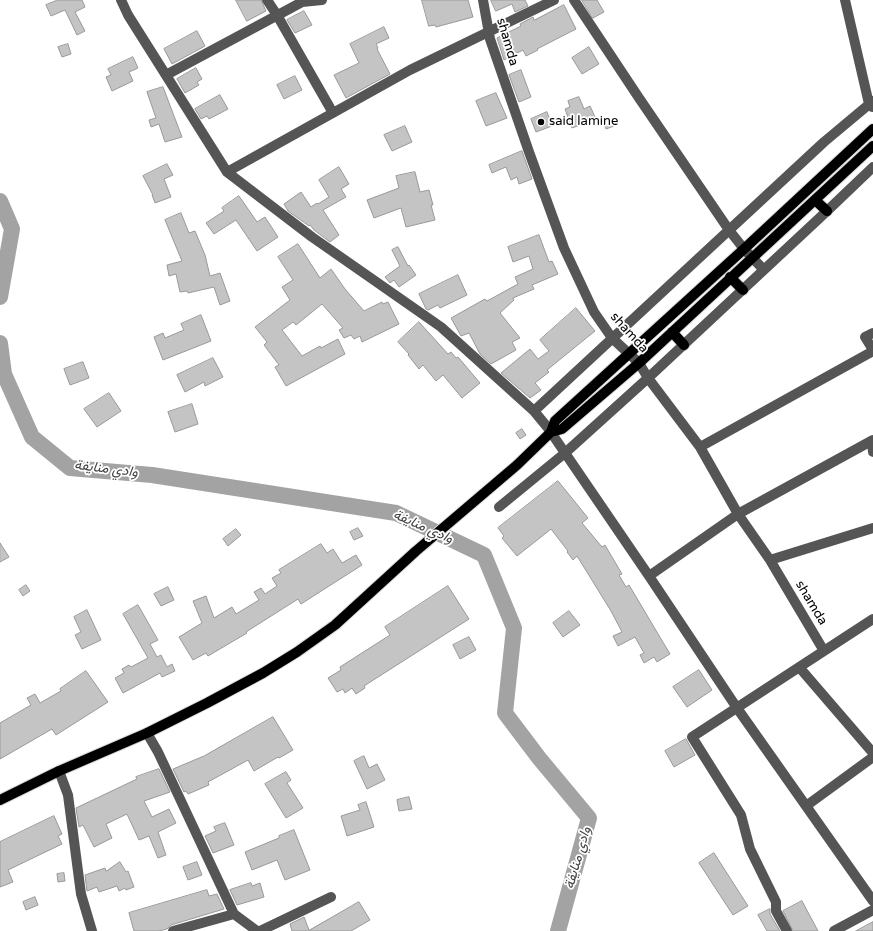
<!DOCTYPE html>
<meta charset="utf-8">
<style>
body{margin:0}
canvas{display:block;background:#fff}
</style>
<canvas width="873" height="931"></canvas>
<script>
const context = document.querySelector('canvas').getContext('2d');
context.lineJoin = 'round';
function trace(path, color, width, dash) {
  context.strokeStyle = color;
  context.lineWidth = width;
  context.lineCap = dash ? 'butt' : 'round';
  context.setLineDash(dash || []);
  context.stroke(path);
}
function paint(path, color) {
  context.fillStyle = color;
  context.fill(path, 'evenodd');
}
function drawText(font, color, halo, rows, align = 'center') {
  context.font = font + ' "Varela Round",Vazirmatn,sans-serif';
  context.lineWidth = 3.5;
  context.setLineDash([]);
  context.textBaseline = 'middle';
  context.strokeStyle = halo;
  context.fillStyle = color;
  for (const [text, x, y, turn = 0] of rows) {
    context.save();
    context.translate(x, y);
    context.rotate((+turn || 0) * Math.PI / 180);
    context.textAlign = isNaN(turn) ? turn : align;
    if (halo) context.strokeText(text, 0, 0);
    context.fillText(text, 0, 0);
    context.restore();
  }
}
const river = new Path2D(`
 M 0,201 L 12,229 L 0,297
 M 0,343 L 4,374 L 32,437 L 70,468 L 152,475 L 396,513 L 484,555 L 514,628 L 505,713 L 539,758 L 589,818 L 558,931`);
const building = new Path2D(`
 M 58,0 L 82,0 L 85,7 L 75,12 L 85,31 L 77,35 L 65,10 L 51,16 L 46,5 Z
 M 236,0 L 261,0 L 266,11 L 247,21 Z
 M 422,0 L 468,0 L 473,17 L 436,27 L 435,25 L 429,26 Z
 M 491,0 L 525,0 L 528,6 L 515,12 L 512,4 L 496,11 Z
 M 582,0 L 597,0 L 604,12 L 593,18 Z
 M 564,5 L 576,29 L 537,49 L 538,50 L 526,56 L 523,50 L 504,60 L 497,38 L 521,26 L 520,24 L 533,17 L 534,20 Z
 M 304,11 L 312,25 L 295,33 L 287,20 Z
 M 384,27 L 389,38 L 376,44 L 378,48 L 377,49 L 390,74 L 346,98 L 334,75 L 359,63 L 350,44 Z
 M 197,31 L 205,46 L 172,64 L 164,49 Z
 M 68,44 L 71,54 L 62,57 L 58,47 Z
 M 589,47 L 599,64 L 582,74 L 572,58 Z
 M 133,57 L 138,68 L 129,72 L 133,81 L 112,91 L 106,77 L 111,75 L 108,69 Z
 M 196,68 L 202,79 L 197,82 L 199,85 L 185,93 L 177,79 Z
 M 521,70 L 531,97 L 519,102 L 509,75 Z
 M 295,76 L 302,90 L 284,99 L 277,85 Z
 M 163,87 L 182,137 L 165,142 L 159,124 L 151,127 L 149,120 L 156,118 L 147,92 Z
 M 496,93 L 507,118 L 486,126 L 476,101 Z
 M 220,95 L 228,109 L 209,119 L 207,116 L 201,119 L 195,109 Z
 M 579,97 L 584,109 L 590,106 L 596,119 L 572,128 L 565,109 L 570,107 L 568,101 Z
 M 547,112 L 552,126 L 536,132 L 531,119 Z
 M 611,119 L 614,126 L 606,129 L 603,122 Z
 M 405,126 L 412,142 L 392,151 L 384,135 Z
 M 522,151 L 532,179 L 519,184 L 517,177 L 511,180 L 506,167 L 492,173 L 489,165 Z
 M 167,164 L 173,175 L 164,179 L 171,197 L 155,203 L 152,195 L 153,195 L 143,176 Z
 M 339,167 L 349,184 L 341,189 L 346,197 L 323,210 L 339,235 L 330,242 L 314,230 L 310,225 L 309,226 L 288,211 L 284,204 L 301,192 L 311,207 L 317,203 L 318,204 L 329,197 L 319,180 Z
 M 415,172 L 420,192 L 429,190 L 433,205 L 431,205 L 435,220 L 406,227 L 401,208 L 374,218 L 367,200 L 399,188 L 396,176 Z
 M 239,196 L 257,222 L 265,217 L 278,237 L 257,251 L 236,220 L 214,234 L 206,223 L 224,211 L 222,208 Z
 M 181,213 L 189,233 L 195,231 L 205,255 L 210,276 L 220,273 L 230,301 L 220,305 L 214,287 L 188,293 L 187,291 L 180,292 L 176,274 L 169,276 L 167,265 L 182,261 L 165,220 Z
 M 539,235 L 549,262 L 552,261 L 558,274 L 532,285 L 534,289 L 513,298 L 514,300 L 500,313 L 520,338 L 512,342 L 516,350 L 491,364 L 480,354 L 469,333 L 461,336 L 451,318 L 485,299 L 487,301 L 518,284 L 515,277 L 533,269 L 529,256 L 513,262 L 508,247 Z
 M 298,244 L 320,278 L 331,269 L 345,289 L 364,311 L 382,302 L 383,304 L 388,302 L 399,324 L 362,342 L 360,336 L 354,339 L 351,335 L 344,338 L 339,330 L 343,328 L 322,304 L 296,325 L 293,322 L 282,330 L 302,356 L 320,346 L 321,348 L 338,339 L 345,354 L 286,386 L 275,367 L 279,365 L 264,345 L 267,342 L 255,327 L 290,300 L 282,287 L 293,280 L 278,257 Z
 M 398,247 L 408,266 L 409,265 L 416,275 L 399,287 L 394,280 L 390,283 L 385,277 L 400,266 L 392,250 Z
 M 458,275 L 467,295 L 440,308 L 438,305 L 428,310 L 426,309 L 419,294 Z
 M 576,308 L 595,331 L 547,370 L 549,372 L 535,383 L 541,390 L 530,398 L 501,373 L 530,349 L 538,359 L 549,351 L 540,340 Z
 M 201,315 L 211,341 L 163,360 L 154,337 L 163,333 L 165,338 L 184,330 L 181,324 Z
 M 419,322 L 448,354 L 451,352 L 456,358 L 458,357 L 480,383 L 462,398 L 443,375 L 436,381 L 423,365 L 419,369 L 408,355 L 409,354 L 398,342 Z
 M 213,358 L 223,377 L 205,386 L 204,382 L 185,392 L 177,375 Z
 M 83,362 L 89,378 L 70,385 L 64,369 Z
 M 109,393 L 121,411 L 97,427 L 84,409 Z
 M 192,404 L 198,424 L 175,432 L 168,412 Z
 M 522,429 L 526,435 L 520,439 L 516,433 Z
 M 558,481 L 588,518 L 582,523 L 602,547 L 605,545 L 622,574 L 619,575 L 626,587 L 629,585 L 670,654 L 657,662 L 654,657 L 644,663 L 640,655 L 644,653 L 635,637 L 618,646 L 613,636 L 622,632 L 611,611 L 577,556 L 573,560 L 567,552 L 568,551 L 551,529 L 517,556 L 502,538 L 504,536 L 498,528 Z
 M 358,528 L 363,536 L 354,540 L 350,532 Z
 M 236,529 L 241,535 L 228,546 L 223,539 Z
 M 0,543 L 9,557 L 0,562 Z
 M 321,544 L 327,553 L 333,549 L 342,563 L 356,555 L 362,565 L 301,604 L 298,599 L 246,632 L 247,633 L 208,656 L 206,653 L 193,660 L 179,637 L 202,623 L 193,601 L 206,596 L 214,618 L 232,607 L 236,614 L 259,600 L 254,592 L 261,588 L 265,594 L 277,586 L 272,578 L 281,573 L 279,570 Z
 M 26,585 L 30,591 L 23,596 L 19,590 Z
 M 448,586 L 469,619 L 364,686 L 365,688 L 356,694 L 352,688 L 345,693 L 343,689 L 337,692 L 328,678 L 341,670 L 340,667 L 390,635 L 385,627 Z
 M 168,587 L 174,600 L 161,606 L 154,594 Z
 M 138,605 L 158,640 L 150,644 L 157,657 L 161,655 L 167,667 L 172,664 L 175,671 L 162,677 L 160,673 L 123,693 L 115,678 L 124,673 L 122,669 L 129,665 L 131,667 L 148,658 L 123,614 Z
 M 87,610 L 101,640 L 82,649 L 75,635 L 81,632 L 74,617 Z
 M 569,611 L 580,625 L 563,637 L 553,623 Z
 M 469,637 L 476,650 L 460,659 L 453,645 Z
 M 699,670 L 712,690 L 687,707 L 673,687 Z
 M 86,671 L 108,702 L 56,735 L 52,729 L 0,759 L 0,723 L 31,705 L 27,698 L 35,694 L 40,703 L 61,691 L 60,689 Z
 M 273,717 L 293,750 L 279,758 L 278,757 L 254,771 L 248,760 L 208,782 L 209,785 L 188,794 L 186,791 L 184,792 L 173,769 L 204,756 Z
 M 686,739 L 695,755 L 674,767 L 665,751 Z
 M 364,756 L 369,768 L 377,764 L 385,780 L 367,789 L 354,761 Z
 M 159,769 L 170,792 L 144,801 L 152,817 L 169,809 L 176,823 L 158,832 L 166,855 L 158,858 L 149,836 L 139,840 L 127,814 L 106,824 L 112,838 L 94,847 L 83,825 L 79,827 L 76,808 L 137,779 L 136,777 Z
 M 286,772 L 291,780 L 287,783 L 303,808 L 286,818 L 265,784 Z
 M 409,797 L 412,809 L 399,811 L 397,800 Z
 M 366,802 L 374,827 L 347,836 L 341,816 L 360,810 L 358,805 Z
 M 54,816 L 62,834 L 58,836 L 62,844 L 8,870 L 13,882 L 0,887 L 0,842 Z
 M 225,823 L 234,845 L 213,853 L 205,836 L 216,831 L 214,827 Z
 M 294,830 L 310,870 L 285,880 L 277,860 L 252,870 L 245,852 L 279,838 L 279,836 Z
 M 714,853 L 748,906 L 733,915 L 699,863 Z
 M 120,862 L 126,872 L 128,871 L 134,887 L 126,890 L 125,888 L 119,891 L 117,886 L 99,892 L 97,887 L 87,891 L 85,875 L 105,868 L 106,871 Z
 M 197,862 L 202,875 L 188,880 L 183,867 Z
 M 64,873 L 65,881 L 58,882 L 57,874 Z
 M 251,883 L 252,886 L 260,883 L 264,897 L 237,905 L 230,890 Z
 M 207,890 L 209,896 L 217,894 L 224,909 L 171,925 L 167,929 L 159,931 L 134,931 L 129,913 Z
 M 35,897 L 38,905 L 26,910 L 23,902 Z
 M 802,901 L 818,931 L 793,931 L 783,911 Z
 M 359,902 L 370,920 L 351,931 L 292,931 L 290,924 L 304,917 L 309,930 Z
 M 770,909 L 770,914 L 780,931 L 767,931 L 758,915 Z
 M 873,922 L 873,931 L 856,931 Z`);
const minor = new Path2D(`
 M 121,0 L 128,15 L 227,172 L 312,237 L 441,327 L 534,411 L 548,428 L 649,576 L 737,708 L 873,901
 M 267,0 L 277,15 L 333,113
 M 483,0 L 490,39 L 529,152 L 564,248 L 594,312 L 612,338 L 639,363 L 648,378 L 700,447 L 738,514 L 770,560 L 824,651
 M 574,0 L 639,98 L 729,230 L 744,249 L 764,270
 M 845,0 L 869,104 L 872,107
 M 166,75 L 302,2 L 322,0
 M 227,172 L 410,70 L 554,0
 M 873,333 L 865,337 L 873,350
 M 534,411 L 824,142 L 873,101
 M 872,441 L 873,452
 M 700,447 L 873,351
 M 499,507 L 565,453 L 648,378 L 827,211 L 873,167
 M 770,560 L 873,528
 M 649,576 L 738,514 L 873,440
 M 799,667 L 873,753
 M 147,733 L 158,752 L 234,914 L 257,931
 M 59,771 L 68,795 L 81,894 L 92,931
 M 806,806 L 873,757
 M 173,931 L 234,914
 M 260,931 L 331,897
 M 787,931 L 776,911 L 776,902 L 750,849 L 741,815 L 692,737 L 873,619
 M 834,931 L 873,910`);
const major = new Path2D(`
 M 815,200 L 827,211
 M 730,277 L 743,290
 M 672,332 L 684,345
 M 551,432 L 555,421 L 744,249 L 873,129
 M 0,800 L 59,771 L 147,733 L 207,703 L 263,673 L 297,652 L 335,625 L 416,551 L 517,465 L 551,432 L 562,429 L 639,363 L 873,146`);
const markers = [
 [541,122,4,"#000"]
];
const streetNames = [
 ["shamda",507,42,74],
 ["shamda",629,333,48],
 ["shamda",811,603,59]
];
const poiNames = [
 ["said lamine",549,122]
];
const waterNames = [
 ["وادي منايفة",106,469,7],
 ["وادي منايفة",423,527,24],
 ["وادي منايفة",578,858,-74]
];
trace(river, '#a3a3a3', 16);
paint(building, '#c4c4c4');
trace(building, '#999', 1);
trace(major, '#dbdbdb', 12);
trace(minor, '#555', 10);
trace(major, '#000', 10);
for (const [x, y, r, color] of markers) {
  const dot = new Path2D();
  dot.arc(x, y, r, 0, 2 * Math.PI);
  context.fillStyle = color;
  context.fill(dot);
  trace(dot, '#fff', 1.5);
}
drawText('13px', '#000', '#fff', streetNames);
drawText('13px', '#000', '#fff', poiNames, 'left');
drawText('italic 14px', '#444', '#fff', waterNames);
</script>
